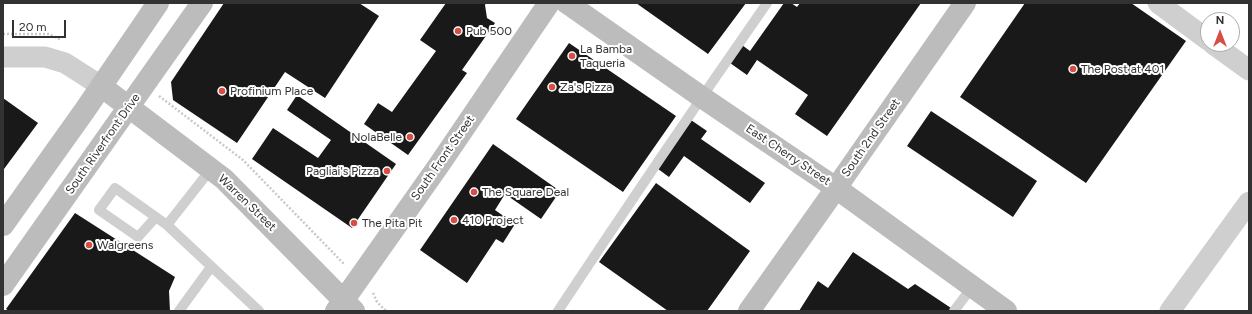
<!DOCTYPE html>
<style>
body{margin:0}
#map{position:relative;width:1252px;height:314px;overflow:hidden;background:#fff;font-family:Figtree,sans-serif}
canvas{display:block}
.frame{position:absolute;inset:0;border:4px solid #323232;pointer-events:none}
.north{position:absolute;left:1200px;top:12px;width:40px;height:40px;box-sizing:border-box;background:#fff;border:1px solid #adadad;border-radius:50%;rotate:0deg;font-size:11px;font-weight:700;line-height:16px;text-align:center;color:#323232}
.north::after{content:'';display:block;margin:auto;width:14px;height:18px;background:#d64f47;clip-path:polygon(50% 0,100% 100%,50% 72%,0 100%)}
.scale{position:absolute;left:12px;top:20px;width:54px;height:18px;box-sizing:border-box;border:2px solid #323232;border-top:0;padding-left:5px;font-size:12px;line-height:14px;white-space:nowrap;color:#323232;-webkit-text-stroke:3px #fff;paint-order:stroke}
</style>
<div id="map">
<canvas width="1252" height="314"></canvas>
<div class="frame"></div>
<div class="north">N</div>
<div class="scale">20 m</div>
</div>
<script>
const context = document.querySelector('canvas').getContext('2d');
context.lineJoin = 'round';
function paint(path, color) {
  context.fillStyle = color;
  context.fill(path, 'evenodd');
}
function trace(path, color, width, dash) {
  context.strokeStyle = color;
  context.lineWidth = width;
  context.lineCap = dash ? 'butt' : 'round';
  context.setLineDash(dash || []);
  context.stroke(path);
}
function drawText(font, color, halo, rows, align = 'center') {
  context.font = font + ' Figtree,sans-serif';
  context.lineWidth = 4;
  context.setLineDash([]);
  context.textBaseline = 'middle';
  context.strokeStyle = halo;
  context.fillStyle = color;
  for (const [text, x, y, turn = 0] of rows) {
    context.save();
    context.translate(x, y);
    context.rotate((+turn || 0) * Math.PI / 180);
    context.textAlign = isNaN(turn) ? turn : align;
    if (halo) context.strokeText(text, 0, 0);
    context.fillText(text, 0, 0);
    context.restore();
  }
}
const building = new Path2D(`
 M 224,3 L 359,3 L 379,16 L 325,98 L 285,72 L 237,143 L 173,100 L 171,82 Z
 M 446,3 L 486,3 L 485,5 L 487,18 L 495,23 L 462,70 L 467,73 L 408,155 L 364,124 L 378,103 L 392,112 L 436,51 L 420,40 Z
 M 636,3 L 746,3 L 708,54 Z
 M 784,3 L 791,3 L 797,7 L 800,3 L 921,3 L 827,136 L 795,114 L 808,95 L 757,60 L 747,75 L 730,63 L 742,45 L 750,51 Z
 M 1025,3 L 1131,3 L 1186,41 L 1086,183 L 960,97 Z
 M 569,43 L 676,116 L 623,192 L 516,119 Z
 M 297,95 L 396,164 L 352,228 L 252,159 L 273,128 L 318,158 L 331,140 L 287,110 Z
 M 3,98 L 38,123 L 4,169 L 3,168 Z
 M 931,111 L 1037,181 L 1013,217 L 907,146 Z
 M 688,118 L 707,131 L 701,139 L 765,183 L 750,203 L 684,156 L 669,177 L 654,166 Z
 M 493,144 L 560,191 L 541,219 L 505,194 L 495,210 L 515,224 L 503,243 L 496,239 L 467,283 L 420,250 Z
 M 656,183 L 750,251 L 707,311 L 668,311 L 599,262 Z
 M 75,213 L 175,277 L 169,291 L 170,311 L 9,311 L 6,309 Z
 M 853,252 L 908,289 L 915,284 L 951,308 L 949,311 L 799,311 L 818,281 L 828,288 Z`);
const path = new Path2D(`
 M 3,34 L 49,34 L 61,40
 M 159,96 L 243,160 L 344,264
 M 373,293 L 377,302 L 386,311`);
const lane = new Path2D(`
 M 211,169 L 167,225 L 259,311
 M 156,217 L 138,237 L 99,210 L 115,188 L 167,225
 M 179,311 L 211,267
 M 558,311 C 626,208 696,105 767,3
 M 954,311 L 972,287`);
const street = new Path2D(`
 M 1158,3 L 1208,40
 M 1213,44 L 1249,70
 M 3,57 L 45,57 L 65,63 L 101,86
 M 1170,311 L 1249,202`);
const secondary = new Path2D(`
 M 567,3 L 703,98 L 836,188 L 1006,311
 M 101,86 L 224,179 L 354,311
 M 3,225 L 85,110 L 158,3
 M 3,285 L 202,3
 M 336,311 L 439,165 L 549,3
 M 749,311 L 827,201 L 965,3`);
const markers = [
 [458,31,4,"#d64f47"],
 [572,56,4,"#d64f47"],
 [1073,69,4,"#d64f47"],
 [552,87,4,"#d64f47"],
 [222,91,4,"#d64f47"],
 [410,137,4,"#d64f47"],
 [387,171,4,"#d64f47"],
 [474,192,4,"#d64f47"],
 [454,220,4,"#d64f47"],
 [354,223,4,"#d64f47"],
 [89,245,4,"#d64f47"]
];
const poiNames = [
 ["Pub 500",466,31],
 ["La Bamba",580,49],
 ["Taqueria",580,63],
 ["The Post at 401",1081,69],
 ["Za's Pizza",560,87],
 ["Profinium Place",230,91],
 ["NolaBelle",402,137,"right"],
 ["Pagliai's Pizza",379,171,"right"],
 ["The Square Deal",482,192],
 ["410 Project",462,220],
 ["The Pita Pit",362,223],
 ["Walgreens",97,245]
];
const streetNames = [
 ["South 2nd Street",871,138,-55],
 ["South Riverfront Drive",103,144,-55],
 ["East Cherry Street",788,155,34],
 ["South Front Street",443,158,-55],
 ["Warren Street",247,203,44]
];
paint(building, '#191919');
trace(path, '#c9c9c9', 2.5, [2, 2]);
trace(lane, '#cfcfcf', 10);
trace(street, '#cfcfcf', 21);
trace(secondary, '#bcbcbc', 22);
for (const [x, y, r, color] of markers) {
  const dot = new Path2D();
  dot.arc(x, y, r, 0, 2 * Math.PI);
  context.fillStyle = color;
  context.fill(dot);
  trace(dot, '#fff', 1.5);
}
drawText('12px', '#323232', '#fff', poiNames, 'left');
drawText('12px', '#323232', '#fff', streetNames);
</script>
